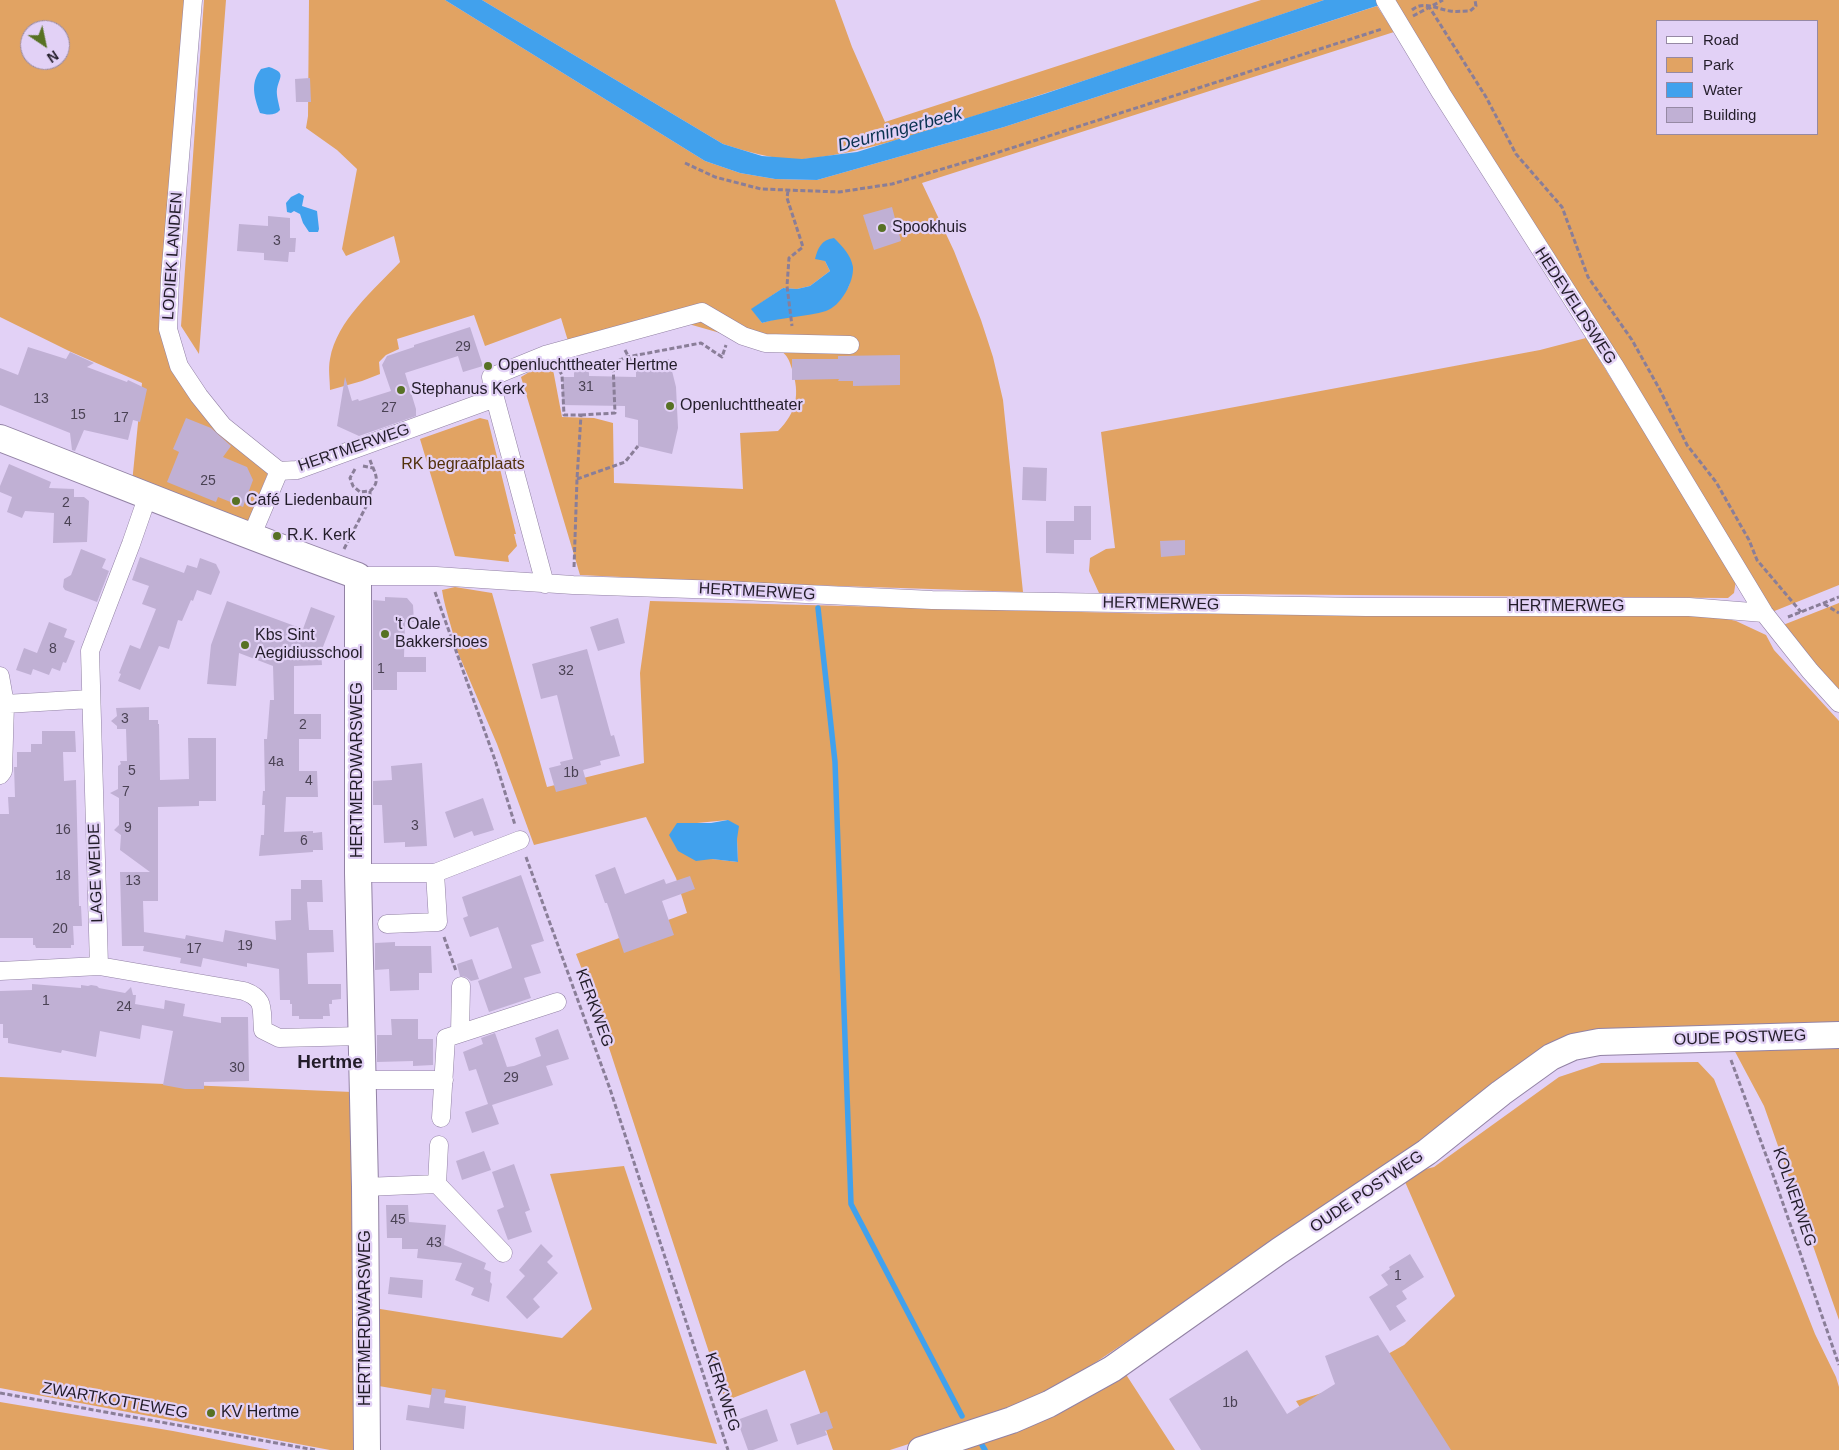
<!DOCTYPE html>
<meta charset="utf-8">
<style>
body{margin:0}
#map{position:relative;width:1839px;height:1450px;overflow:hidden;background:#e2d1f6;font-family:Helvetica,sans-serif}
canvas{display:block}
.legend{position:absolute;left:1656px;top:20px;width:162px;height:115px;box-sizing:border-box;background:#e2d1f6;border:1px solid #9689a4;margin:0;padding:6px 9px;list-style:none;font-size:15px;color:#231d2a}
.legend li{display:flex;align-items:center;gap:10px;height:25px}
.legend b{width:25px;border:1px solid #9689a4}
.north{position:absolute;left:20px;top:20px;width:50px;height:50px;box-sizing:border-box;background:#e2d1f6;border:1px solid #9689a4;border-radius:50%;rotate:146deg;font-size:14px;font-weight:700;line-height:20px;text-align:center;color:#231d2a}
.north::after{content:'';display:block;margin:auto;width:18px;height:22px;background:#577124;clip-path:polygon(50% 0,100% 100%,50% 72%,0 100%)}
</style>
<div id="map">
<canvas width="1839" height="1450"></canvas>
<ul class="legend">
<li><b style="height:6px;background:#fff"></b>Road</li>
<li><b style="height:14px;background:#e1a363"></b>Park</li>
<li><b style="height:14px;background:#41a1ed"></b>Water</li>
<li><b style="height:14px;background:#c0b0d4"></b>Building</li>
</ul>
<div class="north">N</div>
</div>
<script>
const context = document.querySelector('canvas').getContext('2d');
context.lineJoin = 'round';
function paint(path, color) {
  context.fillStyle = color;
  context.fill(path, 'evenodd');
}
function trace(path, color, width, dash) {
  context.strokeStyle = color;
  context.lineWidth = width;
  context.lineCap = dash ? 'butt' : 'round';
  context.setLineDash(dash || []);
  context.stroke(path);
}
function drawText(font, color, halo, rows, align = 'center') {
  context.font = font + ' Helvetica,sans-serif';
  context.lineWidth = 4.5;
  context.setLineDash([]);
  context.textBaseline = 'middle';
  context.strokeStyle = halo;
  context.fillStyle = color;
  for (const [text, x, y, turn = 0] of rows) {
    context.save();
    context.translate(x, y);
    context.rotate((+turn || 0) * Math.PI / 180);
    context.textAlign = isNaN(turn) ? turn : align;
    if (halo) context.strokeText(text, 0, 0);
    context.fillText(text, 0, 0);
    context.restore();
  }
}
const green = new Path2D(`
 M 0,0 L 186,0 L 161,331 L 268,473 L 245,529 L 132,483 L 142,383 L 69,351 L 0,317 ZM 30,30 L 60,30 L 60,60 L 30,60 Z
 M 204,0 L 226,0 L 199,354 L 181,326 Z
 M 309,0 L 445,0 L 705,161 L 740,173 L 775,179 L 817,180 L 1004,127 L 1377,6 L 1394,32 L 922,183 L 954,251 L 981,320 L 993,357 L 1003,400 L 1023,592 L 747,583 L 580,575 L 521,377 L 551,359 L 562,417 L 594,418 L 613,423 L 614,483 L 743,489 L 740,433 L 778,431 C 797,412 800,394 792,369 C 789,360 788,356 780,350 L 685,323 L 568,341 L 561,318 L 485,346 L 474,315 L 397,339 L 399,349 L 386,355 L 379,362 L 380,374 L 362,381 L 330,390 C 330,380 328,369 330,359 C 337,320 374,290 400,262 L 394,236 L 346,256 L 342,249 L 357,169 L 337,150 L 306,128 L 308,116 ZM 815,259 L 853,267 L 849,286 L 838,302 L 827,310 L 779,318 L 762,323 L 752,309 L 783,288 L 797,289 L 810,286 L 830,271 L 825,261 Z
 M 482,0 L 835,0 L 852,47 L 885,122 L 1261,0 L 1324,0 C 1212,38 1100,76 987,112 C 927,130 867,153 804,159 C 776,161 749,152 723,144 Z
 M 1394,0 L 1839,0 L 1839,585 L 1772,612 L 1499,173 ZM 1658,21 L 1818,21 L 1818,134 L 1658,134 Z
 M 1586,338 L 1736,580 L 1734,593 L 1728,598 L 1099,593 L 1089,571 L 1090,558 L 1106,549 L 1115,548 L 1101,432 L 1540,350 Z
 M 480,418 L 488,420 L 516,534 L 514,534 L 517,546 L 508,556 L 509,562 L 455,556 L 420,439 Z
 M 455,587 L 492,593 L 547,787 L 644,763 L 640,673 L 650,601 L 1159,614 L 1395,613 L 1710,615 L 1736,621 L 1766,635 L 1774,650 L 1839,721 L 1839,1025 L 1687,1026 L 1588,1031 L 1559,1041 L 1386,1167 L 1065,1383 L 1018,1409 L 890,1450 L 833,1450 L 805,1370 L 725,1401 L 591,993 L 576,954 L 687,913 L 676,878 L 646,817 L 534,845 L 497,744 L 456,648 C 453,628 445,611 442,590 ZM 728,820 L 737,839 L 738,862 L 712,859 L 697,823 Z
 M 1839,603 L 1839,694 L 1783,625 Z
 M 1839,1042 L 1839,1320 L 1764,1106 L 1732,1046 Z
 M 1698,1062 L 1714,1079 L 1815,1334 L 1836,1377 L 1839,1387 L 1839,1450 L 1327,1450 L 1296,1401 L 1338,1388 L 1341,1380 L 1404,1345 L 1455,1296 L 1402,1175 L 1434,1167 L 1559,1077 L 1601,1063 Z
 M 0,1077 L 352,1092 L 355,1450 L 330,1450 L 0,1388 Z
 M 624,1166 L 717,1444 L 373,1385 L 374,1308 L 562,1338 L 592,1309 L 550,1174 Z
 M 1128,1373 L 1127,1376 L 1175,1450 L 942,1450 L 1025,1427 L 1073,1406 Z
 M 0,1402 L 173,1431 L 270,1450 L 0,1450 Z`);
const water = new Path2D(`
 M 445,0 L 482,0 L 723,144 L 762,156 L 802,159 L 857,152 L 1044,94 L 1324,0 L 1395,0 L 1004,127 L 817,180 L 775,179 L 740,173 L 705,161 Z
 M 269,67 C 287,73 279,77 277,89 C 276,95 279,104 280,110 C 275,116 267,115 260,113 C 254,97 250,83 261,69 Z
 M 299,193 L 304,196 L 302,206 L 317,211 L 319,229 L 318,232 L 309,232 L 303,223 L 300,214 L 294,211 L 291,213 L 287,212 L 286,203 L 291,197 Z
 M 834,238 C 842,246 851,255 853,267 C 854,282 841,306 826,311 C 807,317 782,317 762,323 L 751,309 L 783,288 L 797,289 L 810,286 L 830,271 L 825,261 L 815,259 C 818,248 821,240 834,238 Z
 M 728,820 L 739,826 L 737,839 L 738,862 L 712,859 L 696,861 L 678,851 L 669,835 L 677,823 L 711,823 Z`);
const stream = new Path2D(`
 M 818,608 L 835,762 L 851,1204 L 962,1416
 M 979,1440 L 985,1450`);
const building = new Path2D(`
 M 310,78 L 311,102 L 296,102 L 295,79 Z
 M 892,207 L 901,241 L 874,250 L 863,215 Z
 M 268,216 L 290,218 L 290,238 L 296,238 L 295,252 L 289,252 L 288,262 L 264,260 L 264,253 L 237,251 L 239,224 L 268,226 Z
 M 470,327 L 483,366 L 463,372 L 458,356 L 405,373 L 416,409 L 416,416 L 359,436 L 337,426 L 345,377 L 352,401 L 358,399 L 359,401 L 391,391 L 382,365 L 387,356 L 414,347 L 414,345 Z
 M 28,347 L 66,359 L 70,352 L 94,363 L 87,367 L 127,382 L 128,380 L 147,389 L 140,422 L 133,420 L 128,440 L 84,430 L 75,451 L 72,450 L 70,433 L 0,405 L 0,368 L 18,375 Z
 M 900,355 L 900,385 L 853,386 L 853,381 L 838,381 L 839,379 L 792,380 L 792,359 L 838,359 L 838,356 Z
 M 669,359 L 676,387 L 678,428 L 672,454 L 638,446 L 638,420 L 625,417 L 625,406 L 562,405 L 563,377 L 574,377 L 574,366 L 589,366 L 589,376 L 636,377 L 636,371 Z
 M 186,418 L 211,428 L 231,446 L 223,457 L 247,467 L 253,480 L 243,507 L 218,497 L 216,502 L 167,482 L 179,452 L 173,449 Z
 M 9,464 L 51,482 L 49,488 L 74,489 L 74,497 L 84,497 L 89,501 L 87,542 L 53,543 L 54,513 L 25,511 L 22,518 L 7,512 L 12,497 L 0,492 L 0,486 Z
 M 1023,467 L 1047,468 L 1046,501 L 1022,500 Z
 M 1074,506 L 1091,506 L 1091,540 L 1074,540 L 1074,554 L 1046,553 L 1046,521 L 1074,521 Z
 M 1185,540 L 1185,555 L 1161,557 L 1160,541 Z
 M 81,549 L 106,559 L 102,568 L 109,571 L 97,602 L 65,590 L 63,587 L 64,579 L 71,575 Z
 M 140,557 L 184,573 L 187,565 L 197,568 L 200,558 L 216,564 L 220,572 L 211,595 L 197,590 L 193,601 L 191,600 L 182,621 L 178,620 L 169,649 L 159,646 L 140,690 L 118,681 L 121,674 L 119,673 L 130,645 L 140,649 L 156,609 L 142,604 L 149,586 L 132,580 Z
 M 385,597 L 407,598 L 413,605 L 414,622 L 405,622 L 404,657 L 426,657 L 426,672 L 397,672 L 397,690 L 373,690 L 373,600 L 385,601 Z
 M 227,601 L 303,629 L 311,607 L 335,616 L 321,652 L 322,665 L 294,666 L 294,714 L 321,714 L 321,739 L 299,739 L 299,771 L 317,771 L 318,797 L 286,797 L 284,832 L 313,831 L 313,833 L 322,832 L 323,850 L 313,850 L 313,852 L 259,856 L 261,835 L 264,835 L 265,805 L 262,805 L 263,791 L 265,791 L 264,739 L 267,739 L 270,700 L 274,700 L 273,666 L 239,653 L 236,686 L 207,684 L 211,645 Z
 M 618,618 L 625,643 L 598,651 L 590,627 Z
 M 49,622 L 67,629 L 64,637 L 75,641 L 66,663 L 63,662 L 60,671 L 52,668 L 49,675 L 33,669 L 31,675 L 16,670 L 24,648 L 37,653 Z
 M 587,649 L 611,736 L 614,735 L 620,756 L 600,761 L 601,765 L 583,770 L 587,784 L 556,792 L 549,768 L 561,765 L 560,762 L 573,759 L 557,695 L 541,699 L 532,664 Z
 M 149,707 L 149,720 L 158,720 L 158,724 L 159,724 L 160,780 L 189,779 L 188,738 L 216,738 L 216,801 L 199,801 L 199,806 L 158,807 L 158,901 L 143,901 L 144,932 L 185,939 L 186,935 L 223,942 L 225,930 L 276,940 L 275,921 L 291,920 L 291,889 L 301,889 L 301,880 L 322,880 L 323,902 L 307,902 L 309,930 L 333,930 L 334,952 L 307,953 L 308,984 L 341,984 L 341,999 L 332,1000 L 332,1004 L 329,1004 L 330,1016 L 323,1016 L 323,1019 L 299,1019 L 299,1016 L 292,1016 L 292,1004 L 290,1004 L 290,1000 L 280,1000 L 279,969 L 247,963 L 247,967 L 203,958 L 201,967 L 180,963 L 181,958 L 143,951 L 144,946 L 122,946 L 120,872 L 150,872 L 120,850 L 121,835 L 114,830 L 119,825 L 119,798 L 110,793 L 118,789 L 118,766 L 121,764 L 120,761 L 127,761 L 126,729 L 117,729 L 117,726 L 111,721 L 117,716 L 116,708 Z
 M 42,731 L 75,731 L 76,752 L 63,752 L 64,781 L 76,780 L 79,906 L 81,906 L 82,926 L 73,926 L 74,945 L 71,945 L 71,948 L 36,948 L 35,945 L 33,945 L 33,938 L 0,938 L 0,814 L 9,814 L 8,797 L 15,797 L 14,767 L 17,767 L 17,752 L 31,752 L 31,744 L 42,744 Z
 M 422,763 L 427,846 L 405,847 L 405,842 L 384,843 L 382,805 L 373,805 L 373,781 L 392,780 L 391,766 Z
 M 483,798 L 494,830 L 474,836 L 472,831 L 454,838 L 445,812 Z
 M 615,867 L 625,894 L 664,879 L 666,884 L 690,876 L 695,889 L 662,901 L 674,935 L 624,953 L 607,903 L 605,903 L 595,875 Z
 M 521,875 L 544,941 L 531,945 L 541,973 L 524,978 L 531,998 L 489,1012 L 478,981 L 512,968 L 511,964 L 498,927 L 470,937 L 463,918 L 468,916 L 462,897 Z
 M 395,942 L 395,946 L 431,946 L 432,973 L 419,973 L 419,990 L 390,991 L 389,969 L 375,970 L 375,943 Z
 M 472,959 L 479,979 L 471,981 L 466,977 L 460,976 L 457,964 Z
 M 32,984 L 81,988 L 81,985 L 88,986 L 91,985 L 97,986 L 99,988 L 125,993 L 131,987 L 133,995 L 136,995 L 135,1004 L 164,1009 L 165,1000 L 185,1004 L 183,1016 L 221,1023 L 221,1017 L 248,1017 L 249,1081 L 204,1082 L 204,1089 L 185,1089 L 163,1085 L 173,1031 L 142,1025 L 140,1039 L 100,1031 L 96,1057 L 62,1050 L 61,1053 L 8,1043 L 8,1038 L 3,1038 L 3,1024 L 0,1024 L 0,991 L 32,990 Z
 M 391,1019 L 418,1019 L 418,1039 L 433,1039 L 433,1065 L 413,1066 L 413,1061 L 377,1062 L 377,1035 L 392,1035 Z
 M 558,1029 L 569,1059 L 546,1066 L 553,1085 L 492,1105 L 499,1124 L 472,1133 L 465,1112 L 488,1104 L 476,1069 L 469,1071 L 463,1052 L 483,1044 L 481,1038 L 495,1033 L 507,1067 L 514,1066 L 541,1056 L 535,1038 Z
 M 484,1151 L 491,1170 L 462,1180 L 456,1161 Z
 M 514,1164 L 530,1210 L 525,1212 L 532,1232 L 508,1240 L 497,1210 L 504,1207 L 492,1172 Z
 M 386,1205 L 408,1205 L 409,1222 L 446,1225 L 444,1245 L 486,1263 L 484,1269 L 491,1272 L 490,1282 L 492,1284 L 489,1302 L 471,1295 L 474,1288 L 455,1280 L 462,1263 L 417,1258 L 418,1249 L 402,1249 L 402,1238 L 387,1238 Z
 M 541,1244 L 553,1256 L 547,1262 L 558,1273 L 533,1299 L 540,1307 L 527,1319 L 506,1297 L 525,1276 L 519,1270 Z
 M 1410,1254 L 1424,1277 L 1402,1291 L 1407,1299 L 1396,1306 L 1406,1321 L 1390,1331 L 1369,1297 L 1388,1285 L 1381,1275 L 1390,1269 L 1389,1267 Z
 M 390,1277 L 423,1280 L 422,1298 L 388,1294 Z
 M 1378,1335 L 1451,1450 L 1201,1450 L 1169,1399 L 1247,1350 L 1287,1414 L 1335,1384 L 1325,1356 Z
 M 432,1388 L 446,1390 L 444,1403 L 466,1406 L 464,1429 L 406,1420 L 408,1405 L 429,1408 Z
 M 767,1409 L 778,1441 L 753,1450 L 748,1450 L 737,1420 Z
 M 827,1411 L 833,1428 L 825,1431 L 827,1435 L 797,1445 L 790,1424 Z`);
const path = new Path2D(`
 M 1428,5 L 1486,97 L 1516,154 L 1562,207 L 1588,277 L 1632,340 L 1660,390 L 1687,445 L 1716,482 L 1749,540 L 1757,560 L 1801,612
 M 1412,10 C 1424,0 1436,9 1450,11 C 1457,12 1463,11 1470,11 L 1476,6 L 1475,0
 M 1413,16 L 1443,0
 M 685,163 L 715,177 L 761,189 L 839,192 L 892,184 L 999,152 L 1382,29
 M 788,191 L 787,198 L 803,247 L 789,258 L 787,286 L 792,326
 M 625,350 L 636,371
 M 559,370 L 562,375 L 564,415 L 581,415 L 577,479 L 574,568
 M 581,415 L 615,413 L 613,363 L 627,357 L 701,343 L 722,357 L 726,345
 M 363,466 L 373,468
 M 355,469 L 350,478 L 353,486 L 360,492 L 370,491 C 382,481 374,472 370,460
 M 577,479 L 625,462 L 638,446
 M 344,549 L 370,499 L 370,491
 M 435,592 L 495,760 L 515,825
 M 1824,604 L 1839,613
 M 1788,617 L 1839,597
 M 526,857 L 610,1089 L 728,1450
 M 444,937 L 456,971
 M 1731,1060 L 1770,1166 L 1839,1365
 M 0,1393 L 315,1450`);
const street = new Path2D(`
 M 193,0 L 170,278 L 168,329 L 179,366 L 199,396 L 223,426 L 279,471
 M 1385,0 L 1441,93 L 1614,365 L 1764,613 L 1810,671 L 1839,703
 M 495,398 L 545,584
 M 279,471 L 297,470 L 495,398 L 491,377 L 545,355 L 702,312 L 743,336 L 765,343 L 850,345
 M 251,537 L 279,471
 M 358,576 L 436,576 L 573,585 L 722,590 L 932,600 L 1366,607 L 1689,607 L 1764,613
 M 0,676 L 5,704 L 3,771 L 0,775
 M 5,704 L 91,699
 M 358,873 L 435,873 L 520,840
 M 387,924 L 438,922 L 435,873
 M 99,966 L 90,651 L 131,544 L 148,495
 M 0,971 L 99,966 L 244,991 C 266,999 261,1009 263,1030 L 279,1038 L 362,1036
 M 460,1033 L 461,986
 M 363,1080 L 444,1080
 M 441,1118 L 446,1038 L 557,1002
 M 437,1184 L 439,1145
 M 365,1187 L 437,1184 L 503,1253`);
const secondary = new Path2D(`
 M 0,438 C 119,484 238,533 358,576 L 358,873 L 365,1187 L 367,1450
 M 921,1450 L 1012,1420 L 1049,1404 L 1112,1369 L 1279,1251 L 1427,1152 L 1501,1093 L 1551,1057 L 1573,1047 L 1599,1042 L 1839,1035`);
const markers = [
 [882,228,5,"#577124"],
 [488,366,5,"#577124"],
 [401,390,5,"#577124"],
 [670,406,5,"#577124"],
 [236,501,5,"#577124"],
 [277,536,5,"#577124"],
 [385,634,5,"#577124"],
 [245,645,5,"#577124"],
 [211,1413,5,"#577124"]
];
const numberNames = [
 ["3",277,241],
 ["29",463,347],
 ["31",586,387],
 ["13",41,399],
 ["27",389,408],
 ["15",78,415],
 ["17",121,418],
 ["25",208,481],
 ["2",66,503],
 ["4",68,522],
 ["8",53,649],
 ["1",381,669],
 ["32",566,671],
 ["3",125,719],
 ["2",303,725],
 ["4a",276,762],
 ["5",132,771],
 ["1b",571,773],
 ["4",309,781],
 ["7",126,792],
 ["3",415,826],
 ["9",128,828],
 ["16",63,830],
 ["6",304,841],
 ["18",63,876],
 ["13",133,881],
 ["20",60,929],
 ["19",245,946],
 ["17",194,949],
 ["1",46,1001],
 ["24",124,1007],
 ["30",237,1068],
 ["29",511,1078],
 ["45",398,1220],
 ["43",434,1243],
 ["1",1398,1276],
 ["1b",1230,1403]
];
const poiNames = [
 ["Spookhuis",892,228],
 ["Openluchttheater Hertme",498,366],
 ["Stephanus Kerk",411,390],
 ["Openluchttheater",680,406],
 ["Café Liedenbaum",246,501],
 ["R.K. Kerk",287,536],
 ["'t Oale",395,625],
 ["Bakkershoes",395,643],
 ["Kbs Sint",255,636],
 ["Aegidiusschool",255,654],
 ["KV Hertme",221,1413]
];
const streetNames = [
 ["LODIEK LANDEN",173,256,-86],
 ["HEDEVELDSWEG",1575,306,57],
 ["HERTMERWEG",354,448,-19],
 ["HERTMERWEG",757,592,3],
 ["HERTMERWEG",1161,604,1],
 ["HERTMERWEG",1566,607],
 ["HERTMERDWARSWEG",358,770,-90],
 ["LAGE WEIDE",96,873,-92],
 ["KERKWEG",594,1008,70],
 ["OUDE POSTWEG",1740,1038,-2],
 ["OUDE POSTWEG",1367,1192,-34],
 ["KOLNERWEG",1794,1197,71],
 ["HERTMERDWARSWEG",366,1318,-90],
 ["KERKWEG",722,1392,72],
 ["ZWARTKOTTEWEG",115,1401,10]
];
const parkNames = [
 ["RK begraafplaats",463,465]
];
const waterNames = [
 ["Deurningerbeek",900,130,-15]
];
const quarterNames = [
 ["Hertme",330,1063]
];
paint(green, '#e1a363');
paint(water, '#41a1ed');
trace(stream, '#41a1ed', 5.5);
paint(building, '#c0b0d4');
trace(street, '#9282a4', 19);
trace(secondary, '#9282a4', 28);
trace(path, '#8a7e98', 3, [5, 2.5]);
trace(street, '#fff', 18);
trace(secondary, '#fff', 26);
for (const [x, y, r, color] of markers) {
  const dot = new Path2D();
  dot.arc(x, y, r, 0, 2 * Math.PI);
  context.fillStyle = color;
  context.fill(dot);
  trace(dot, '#e2d1f6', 2);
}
drawText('14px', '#4a4254', null, numberNames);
drawText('16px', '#231d2a', '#e2d1f6', poiNames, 'left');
drawText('16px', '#231d2a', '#e2d1f6', streetNames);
drawText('16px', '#52310b', '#e2d1f6', parkNames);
drawText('italic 18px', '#0a3250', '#e2d1f6', waterNames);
drawText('bold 19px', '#231d2a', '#e2d1f6', quarterNames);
</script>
